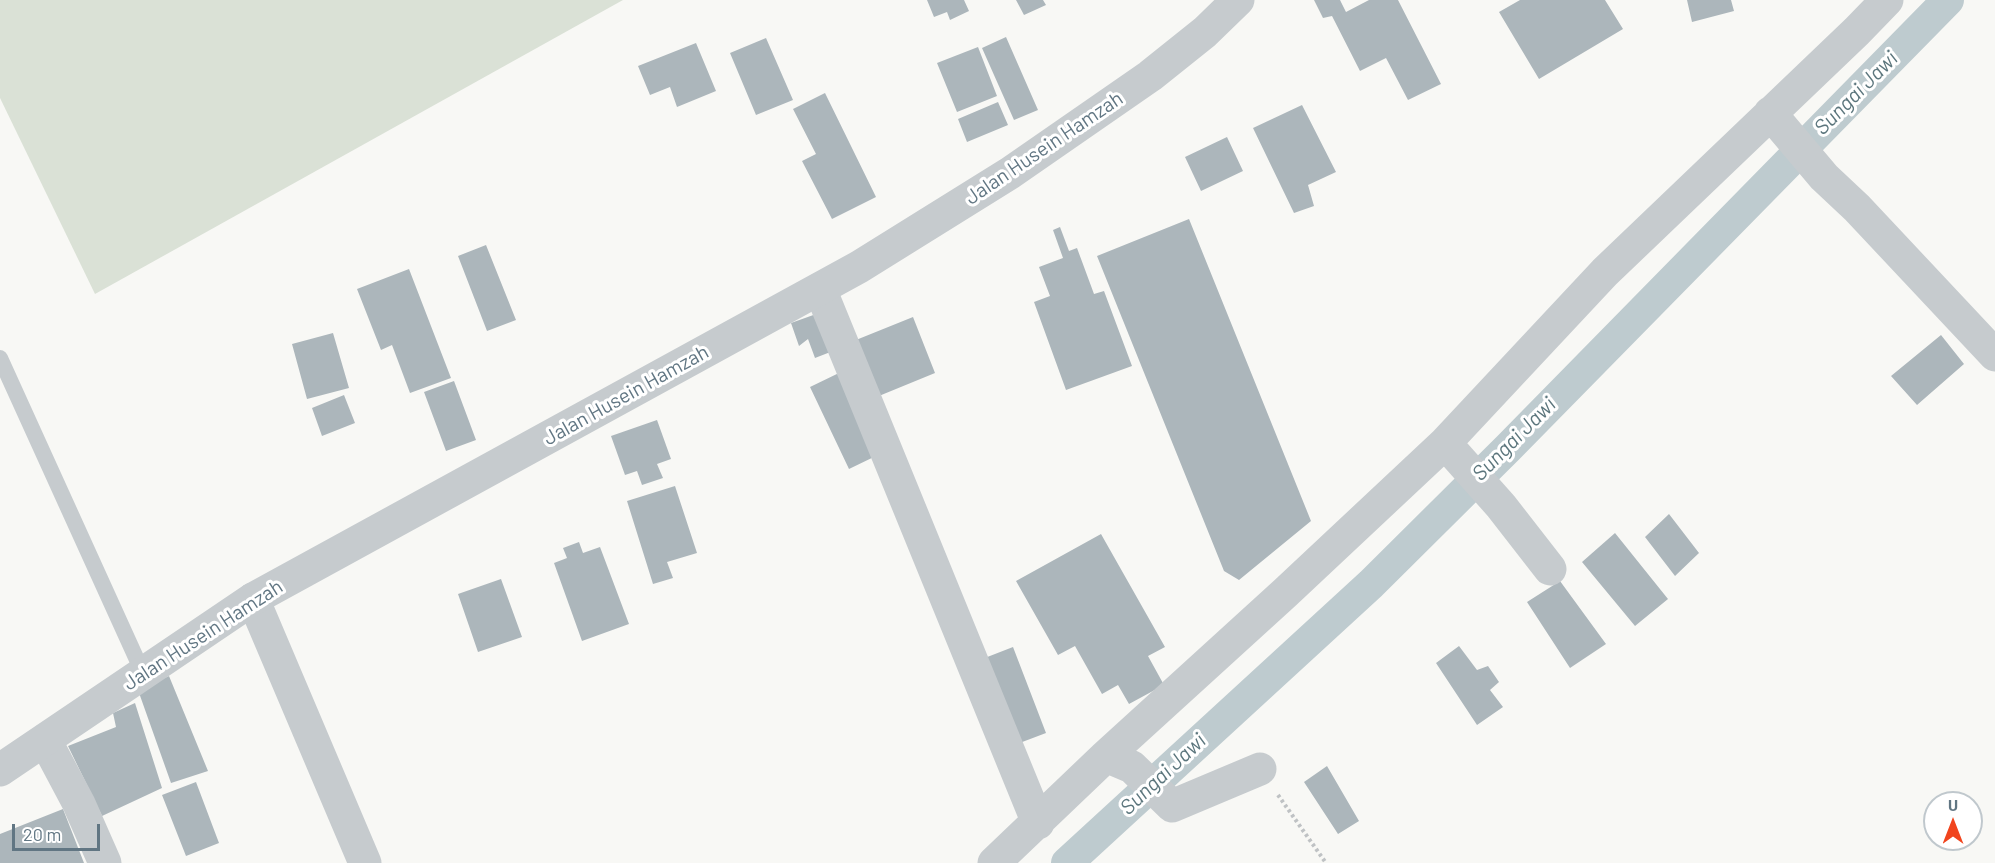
<!DOCTYPE html>
<style>
body{margin:0}
#map{position:relative;width:1995px;height:863px;overflow:hidden;background:#f8f8f5;font-family:Barlow,sans-serif}
canvas{display:block}
.north{position:absolute;left:1923px;top:791px;width:60px;height:60px;box-sizing:border-box;background:#fff;border:2px solid #c0c8cd;border-radius:50%;rotate:0deg;font-size:16px;font-weight:700;line-height:24px;text-align:center;color:#617683}
.north::after{content:'';display:block;margin:auto;width:21px;height:27px;background:#f1441d;clip-path:polygon(50% 0,100% 100%,50% 72%,0 100%)}
.scale{position:absolute;left:12px;top:824px;width:88px;height:27px;box-sizing:border-box;border:3px solid #617683;border-top:0;padding-left:8px;font-size:18px;line-height:21px;white-space:nowrap;color:#617683;-webkit-text-stroke:4px #fff;paint-order:stroke}
</style>
<div id="map">
<canvas width="1995" height="863"></canvas>
<div class="north">U</div>
<div class="scale">20 m</div>
</div>
<script>
const g = document.querySelector('canvas').getContext('2d');
g.lineJoin = 'round';
function fillPath(path, color) { g.fillStyle = color; g.fill(path, 'evenodd'); }
const toPath = rows => new Path2D(rows.map(r => 'M' + r).join(''));
function stroke(path, color, width, dash) { g.strokeStyle = color; g.lineWidth = width; g.lineCap = dash ? 'butt' : 'round'; g.setLineDash(dash || []); g.stroke(path); }
function label(font, color, halo, rows, align = 'center') {
  g.font = font + ' Barlow,sans-serif'; g.lineWidth = 6; g.setLineDash([]); g.textBaseline = 'middle'; g.strokeStyle = halo; g.fillStyle = color; for (const [text, x, y, turn = 0] of rows) {
    g.save(); g.translate(x, y); g.rotate((+turn || 0) * Math.PI / 180); g.textAlign = isNaN(turn) ? turn : align; if (halo) g.strokeText(text, 0, 0); g.fillText(text, 0, 0); g.restore();
  }
}
const green = toPath([
 [0,0,623,0,95,294,0,98]
]);
const canal = toPath([
 [1067,863,1371,584,1508,448,1948,0]
]);
const building = toPath([
 [927,0,964,0,969,11,950,20,947,12,934,17],
 [1016,0,1043,0,1046,5,1024,15],
 [1314,0,1340,0,1346,12,1369,0,1398,0,1441,84,1408,100,1386,58,1360,71,1332,16,1323,18],
 [1520,0,1605,0,1623,29,1539,79,1499,12],
 [1687,0,1731,0,1734,11,1692,22],
 [1006,37,1038,110,1014,120,982,48],
 [766,38,793,100,756,115,730,53],
 [696,43,716,91,677,107,670,87,650,95,638,66],
 [978,47,997,96,957,112,937,63],
 [825,93,876,197,832,219,802,161,816,154,793,109],
 [998,102,1008,125,967,142,958,119],
 [1302,105,1336,172,1308,185,1314,206,1294,213,1253,128],
 [1227,137,1243,171,1201,191,1185,157],
 [1189,219,1311,521,1239,580,1224,571,1097,256],
 [1060,227,1069,251,1077,248,1094,294,1104,291,1132,366,1066,390,1034,302,1050,296,1039,267,1063,258,1053,230],
 [486,245,516,320,487,331,458,256],
 [409,269,451,378,410,393,392,345,381,350,357,289],
 [819,313,833,351,815,358,808,339,799,346,791,323],
 [913,317,935,373,874,398,851,342],
 [333,333,349,388,307,399,292,344],
 [1941,335,1964,364,1917,405,1891,376],
 [841,372,880,454,849,469,810,387],
 [454,381,476,440,446,451,424,392],
 [344,395,355,423,322,436,312,408],
 [657,420,671,459,657,464,663,478,642,485,637,471,625,475,611,436],
 [675,486,697,553,667,562,673,578,653,584,627,501],
 [1669,514,1699,553,1675,576,1645,537],
 [1615,533,1668,599,1635,626,1582,562],
 [1101,534,1165,647,1148,656,1164,685,1129,704,1118,685,1102,694,1075,646,1058,655,1016,581],
 [579,542,583,553,600,547,629,624,582,641,554,563,567,558,563,548],
 [501,579,522,637,478,652,458,594],
 [1560,581,1606,644,1570,668,1527,602],
 [1459,646,1477,670,1488,666,1499,682,1490,690,1503,707,1477,725,1436,663],
 [1013,647,1046,733,1009,747,977,661],
 [169,676,208,771,171,783,138,690],
 [135,703,162,788,102,816,68,746,116,727,113,713],
 [1327,766,1359,821,1338,834,1304,782],
 [196,782,219,843,186,856,162,795],
 [63,809,84,863,0,863,0,834]
]);
const path = toPath([
 [1278,795,1326,863]
]);
const service = toPath([
 [0,358,143,673]
]);
const minor = toPath([
 [1770,113,1824,177,1857,208,1995,355],
 [820,289,1038,823],
 [1445,443,1501,506,1550,569],
 [253,599,365,863],
 [45,740,79,804,105,863],
 [1106,756,1132,767,1172,806,1260,769],
 [994,863,1106,756,1285,593,1445,443,1605,272,1857,31,1887,0]
]);
const tertiary = toPath([
 [0,770,253,599,859,267,1010,173,1150,76,1205,32,1238,0]
]);
const streetNames = [
 ["Jalan Husein Hamzah",1044,148,-34],
 ["Jalan Husein Hamzah",626,395,-29],
 ["Jalan Husein Hamzah",203,635,-33]
];
const waterNames = [
 ["Sungai Jawi",1856,93,-45],
 ["Sungai Jawi",1514,439,-45],
 ["Sungai Jawi",1163,774,-43]
];
fillPath(green, '#dae1d6');
stroke(canal, '#becbcf', 32);
fillPath(building, '#acb6bb');
stroke(path, '#bfc2c4', 4, [3, 3]);
stroke(service, '#c6cbce', 16);
stroke(minor, '#c6cbce', 33);
stroke(tertiary, '#c6cbce', 33);
label('20px', '#617683', '#fff', streetNames);
label('italic 21px', '#5c767d', '#fff', waterNames);
</script>
